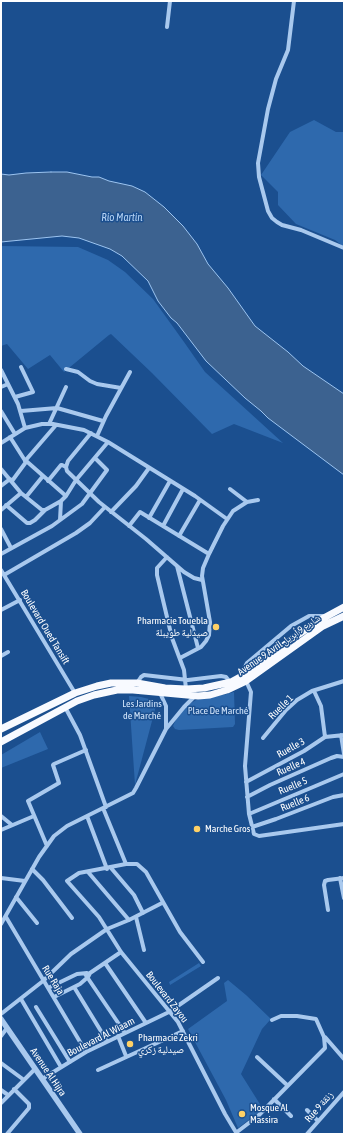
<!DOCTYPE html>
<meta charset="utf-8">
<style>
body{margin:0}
#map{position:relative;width:345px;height:1135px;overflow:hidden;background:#1b4f8f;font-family:"Asap Condensed",sans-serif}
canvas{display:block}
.frame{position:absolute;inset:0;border:2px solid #fff;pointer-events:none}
</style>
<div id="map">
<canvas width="345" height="1135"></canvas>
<div class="frame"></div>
</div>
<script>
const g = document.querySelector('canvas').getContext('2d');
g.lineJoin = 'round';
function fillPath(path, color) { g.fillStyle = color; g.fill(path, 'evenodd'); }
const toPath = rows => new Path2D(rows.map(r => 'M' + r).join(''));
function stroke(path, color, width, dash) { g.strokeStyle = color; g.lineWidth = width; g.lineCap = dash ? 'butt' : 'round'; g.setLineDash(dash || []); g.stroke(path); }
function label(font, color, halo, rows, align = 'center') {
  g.font = font + ' "Asap Condensed","Noto Naskh Arabic",sans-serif'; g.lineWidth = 3; g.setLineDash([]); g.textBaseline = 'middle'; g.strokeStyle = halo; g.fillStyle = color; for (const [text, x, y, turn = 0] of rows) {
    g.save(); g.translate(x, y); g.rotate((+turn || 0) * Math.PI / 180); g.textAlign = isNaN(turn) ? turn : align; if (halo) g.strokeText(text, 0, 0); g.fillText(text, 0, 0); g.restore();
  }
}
const green = toPath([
 [314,120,336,132,344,132,344,247,335,240,296,224,278,205,278,192,261,175,290,132],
 [1,246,78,247,108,260,125,272,153,299,184,342,205,372,283,443,234,424,212,434,152,373,111,334,109,335,64,372,50,355,28,369,7,344,1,346],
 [234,692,235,724,233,727,179,730,175,729,173,726,179,713,183,708,196,700,213,696,223,695],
 [129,696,141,697,153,700,156,706,135,785],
 [40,732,48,749,1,768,1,755],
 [199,963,201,966,170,985,169,982],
 [228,980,246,995,271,1019,262,1029,241,1074,263,1109,238,1128,226,1100,188,1029,227,1001,224,983]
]);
const water = toPath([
 [51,172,67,172,92,177,99,177,109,181,132,186,145,192,164,207,183,226,197,244,208,264,228,288,255,326,288,352,303,366,344,394,344,475,268,418,261,411,245,398,206,361,177,323,171,318,158,301,148,281,122,256,110,249,79,238,62,236,1,242,1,174,9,175,26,173,51,172]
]);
const minor = toPath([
 [294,1,288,50,276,79,268,109,258,163,259,177,268,211,272,218,277,222,282,225,301,230,344,248],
 [167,27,170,1],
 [66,369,78,372,90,381,97,384,121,388],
 [1,370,18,404,25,428,1,443],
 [1,387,8,384],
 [15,397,33,392,21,367],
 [1,411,15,434],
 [21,411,57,408,103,421],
 [49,424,66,387],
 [25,428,42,424,53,424,84,430,108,442,195,496,227,519],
 [91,433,68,461,66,467,67,471,99,502,146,539,184,572,194,578,202,580],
 [97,436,106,416,130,372],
 [10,437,24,459,66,496],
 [25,461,56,425],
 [1,469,21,493,42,510,45,510,61,501],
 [12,481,26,462],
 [48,481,61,465,62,465,66,467],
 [1,486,10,479],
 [230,489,247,502],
 [26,497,43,476],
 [6,505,27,523,30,523,35,520,45,510],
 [1,510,21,493],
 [111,512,136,486,149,468],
 [149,518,170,481],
 [60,520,61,501,66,496,76,480,108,442],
 [129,526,140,512,209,554],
 [163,526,183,489],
 [1,529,11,548],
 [179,536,200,500],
 [1,554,52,526,82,504,107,470,95,458],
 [167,557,157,568,157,575,172,638,184,670,186,689],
 [177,566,198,648],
 [1,570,75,693],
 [4,575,76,533,90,523,105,507],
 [1,610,20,600],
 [1,656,8,652],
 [180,658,201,647,206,641,209,635,210,622,202,576,203,568,209,554,223,526,233,511,247,502,258,500],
 [244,675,244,669,247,663,291,626,309,616,325,616],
 [246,681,251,692,245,766,249,814,254,834,259,836,344,824],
 [137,683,141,677,144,675,188,680,221,676,226,677,230,682],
 [314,691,321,706,325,737],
 [160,693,166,706,166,729],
 [65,707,80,735,106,807],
 [341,735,344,754],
 [263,738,286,710,297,700,312,691,344,681],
 [246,782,304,751,325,737,344,735],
 [247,797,270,785,331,758,337,756,344,757],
 [103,808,126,864],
 [249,814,344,774],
 [1,816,12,825],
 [87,816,107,869],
 [252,827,276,819,333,797,344,795],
 [1,830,34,816],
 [47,846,28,801,59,783,53,765,54,764,86,750],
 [111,868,134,895,143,913],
 [32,869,43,880,72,918],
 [88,872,129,920],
 [1,878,25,881],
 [340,878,344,898],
 [16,897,37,923],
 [328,910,324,885,325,881,328,880,344,878],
 [6,917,86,1052],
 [136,917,144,950],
 [1,924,39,857,54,836,67,826,133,793,136,788,166,729,184,707,195,696],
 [203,962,180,932,146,872,137,864,126,864,79,873,67,881,99,917,121,952,178,1022,225,1114,237,1134],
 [105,963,146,1023],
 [85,974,125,1033],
 [74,987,107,1041],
 [48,988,77,974,87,973],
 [54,997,80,984,88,977,90,973,121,952],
 [21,999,61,1067],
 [36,1007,70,1062],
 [1,1014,43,981,71,954,107,929,129,920,162,903],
 [1,1036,7,1028],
 [118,1036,126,1056],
 [325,1037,344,1059],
 [257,1057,287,1085],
 [1,1063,24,1080],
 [98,1070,183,1031],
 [42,1079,86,1052,169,1012,218,978],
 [1,1090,8,1095],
 [274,1099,291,1116],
 [1,1103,35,1069],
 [307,1110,318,1121],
 [237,1132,258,1116,325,1048,324,1037,316,1019,297,1016,281,1016,272,1020],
 [7,1134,29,1108,29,1104,14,1089],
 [307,1134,344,1092]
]);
const tertiary = toPath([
 [1,1019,80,1134]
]);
const trunk = toPath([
 [1,729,75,693,97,686,111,683,137,683,165,688,186,689,204,688,231,682,251,671,296,636,320,620,344,607],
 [1,742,77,701,94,695,117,690,133,690,198,696,210,695,227,690,246,681,323,626,344,616]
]);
const markers = [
 [216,627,4,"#ffd166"],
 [197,829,4,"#ffd166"],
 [130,1044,4,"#ffd166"],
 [242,1114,4,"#ffd166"]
];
const poiNames = [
 ["Pharmacie Touebla",208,621,"right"],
 ["صيدلية طويبلة",208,633,"right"],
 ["Marche Gros",205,829],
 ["Pharmacie Zekri",138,1038],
 ["صيدلية زكري",138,1050],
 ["Mosque Al",250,1108],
 ["Massira",250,1120]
];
const streetNames = [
 ["Boulevard Oued Tansift",45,627,59],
 ["Avenue 9 Avril شارع 9 أبريل",279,645,-35],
 ["Ruelle 1",281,707,-45],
 ["Ruelle 3",291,748,-29],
 ["Ruelle 4",291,767,-24],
 ["Ruelle 5",293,786,-23],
 ["Ruelle 6",295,803,-22],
 ["Rue Raja",53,980,58],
 ["Boulevard Zayou",167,997,52],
 ["Boulevard Al Wiaam",101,1037,-27],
 ["Avenue Al Hijra",48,1072,56],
 ["Rue 9 زنقة",319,1107,-49]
];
const parkNames = [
 ["Les Jardins",142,704],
 ["de Marché",142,716],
 ["Place De Marché",218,711]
];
const waterNames = [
 ["Río Martín",122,218]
];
fillPath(green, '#2e69ad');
fillPath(water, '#3c6290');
stroke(water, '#9cc4f0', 1);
stroke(minor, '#a9c9ee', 4);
stroke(tertiary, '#a9c9ee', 5.5);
stroke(trunk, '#f8faff', 7);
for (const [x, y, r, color] of markers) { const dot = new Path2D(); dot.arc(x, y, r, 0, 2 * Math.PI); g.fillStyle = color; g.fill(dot); stroke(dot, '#1b4f8f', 1.5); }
label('10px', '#fff', '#1b4f8f', poiNames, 'left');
label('10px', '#fff', '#1b4f8f', streetNames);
label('10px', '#cfe3fa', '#1b4f8f', parkNames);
label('italic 11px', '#b5d3f5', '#1b4f8f', waterNames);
</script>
